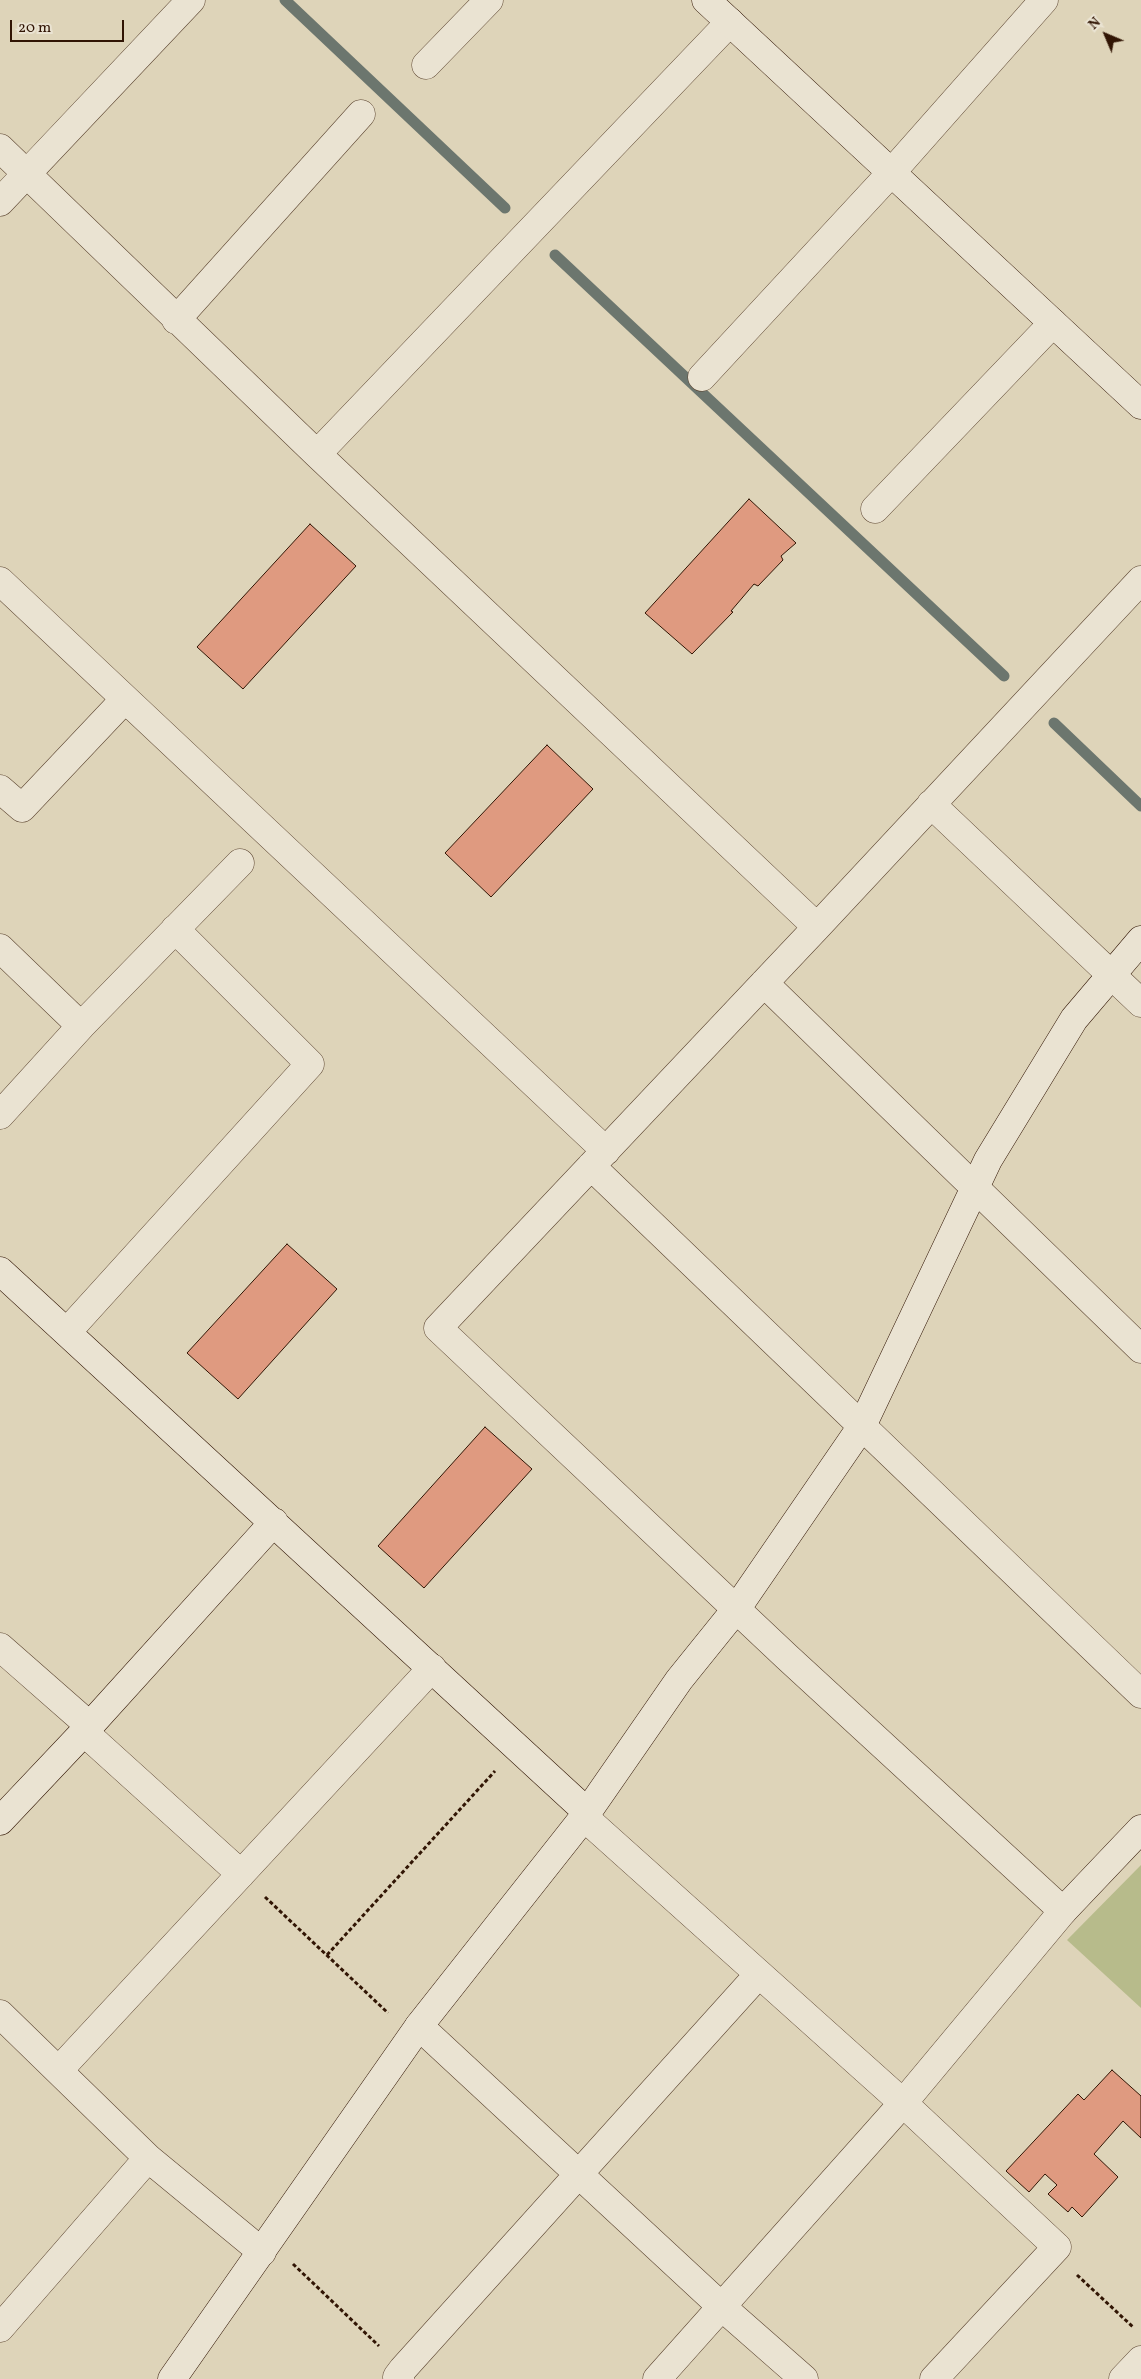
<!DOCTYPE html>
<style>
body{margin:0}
#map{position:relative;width:1141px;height:2379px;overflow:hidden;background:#ded4b9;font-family:Vollkorn,serif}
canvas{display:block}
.north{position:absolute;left:1081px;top:10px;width:50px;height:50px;-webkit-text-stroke:4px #eae3d2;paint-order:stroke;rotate:315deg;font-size:14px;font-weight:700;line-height:20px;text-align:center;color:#311504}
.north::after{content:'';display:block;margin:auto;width:18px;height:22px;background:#311504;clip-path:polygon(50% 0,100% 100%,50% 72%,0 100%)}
.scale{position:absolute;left:10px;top:20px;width:114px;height:22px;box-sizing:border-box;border:2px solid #311504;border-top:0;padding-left:6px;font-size:15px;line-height:18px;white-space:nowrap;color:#311504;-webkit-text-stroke:4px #eae3d2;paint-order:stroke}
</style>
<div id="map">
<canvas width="1141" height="2379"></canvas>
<div class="north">N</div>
<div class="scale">20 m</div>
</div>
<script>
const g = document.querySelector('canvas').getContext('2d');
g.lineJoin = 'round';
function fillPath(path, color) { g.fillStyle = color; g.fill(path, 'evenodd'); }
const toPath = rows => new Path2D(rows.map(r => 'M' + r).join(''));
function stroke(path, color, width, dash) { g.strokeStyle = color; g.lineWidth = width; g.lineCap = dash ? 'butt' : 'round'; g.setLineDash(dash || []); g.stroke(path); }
const green = toPath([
 [1141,1865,1141,2008,1067,1940]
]);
const stream = toPath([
 [285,0,505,208],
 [555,255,1004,676],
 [1054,723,1141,806]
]);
const building = toPath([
 [749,499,796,543,781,556,783,560,758,586,754,584,731,611,733,612,692,654,645,613,749,499],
 [310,524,356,566,243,689,197,647,310,524],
 [547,745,593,789,491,897,445,853,547,745],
 [287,1244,337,1289,238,1399,187,1353,287,1244],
 [485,1427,532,1469,424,1588,378,1546,485,1427],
 [1112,2070,1141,2096,1141,2138,1123,2121,1094,2154,1118,2177,1082,2217,1072,2207,1068,2212,1048,2194,1057,2185,1045,2174,1029,2192,1006,2171,1078,2094,1084,2100,1112,2070]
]);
const path = toPath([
 [265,1897,388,2013],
 [327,1955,495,1771],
 [293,2264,379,2346],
 [1077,2275,1133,2327]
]);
const street = toPath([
 [426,65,489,0],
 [0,148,317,454,817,927],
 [0,202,191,0],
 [176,320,361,114],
 [702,377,891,173,1044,0],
 [317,454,730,22],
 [875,509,1053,323],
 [0,581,606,1151],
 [0,789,22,808,125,699],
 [931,804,1141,1003],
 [0,948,81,1026],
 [764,983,1141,1349],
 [0,1115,81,1026,240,863],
 [591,1166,1141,1694],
 [67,1332,310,1064,175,929],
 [0,1647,90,1726],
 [84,1732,241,1874],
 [584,1817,903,2103,1057,2247,934,2379],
 [0,2014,148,2158,0,2328],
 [419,2026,722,2307,804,2379],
 [59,2070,432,1668],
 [148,2158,262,2252],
 [400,2379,397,2377,403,2369,759,1974],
 [657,2379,903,2103,1063,1911,787,1657,438,1328,817,927,1141,580],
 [1123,2379,1141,2360]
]);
const secondary = toPath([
 [706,0,1141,405],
 [0,1271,586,1811],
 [0,1821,84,1732,274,1522],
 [1063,1911,1141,1829],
 [172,2379,419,2026,584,1817,679,1680,737,1608,862,1426,988,1160,1074,1019,1141,940]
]);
fillPath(green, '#b7bb8b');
stroke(stream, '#6c766e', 11);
fillPath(building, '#df9a80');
stroke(building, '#311504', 1);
stroke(street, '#5c4531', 29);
stroke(secondary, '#311504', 29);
stroke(path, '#311504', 3, [4, 2.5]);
stroke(street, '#eae3d2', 28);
stroke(secondary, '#eae3d2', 28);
</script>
